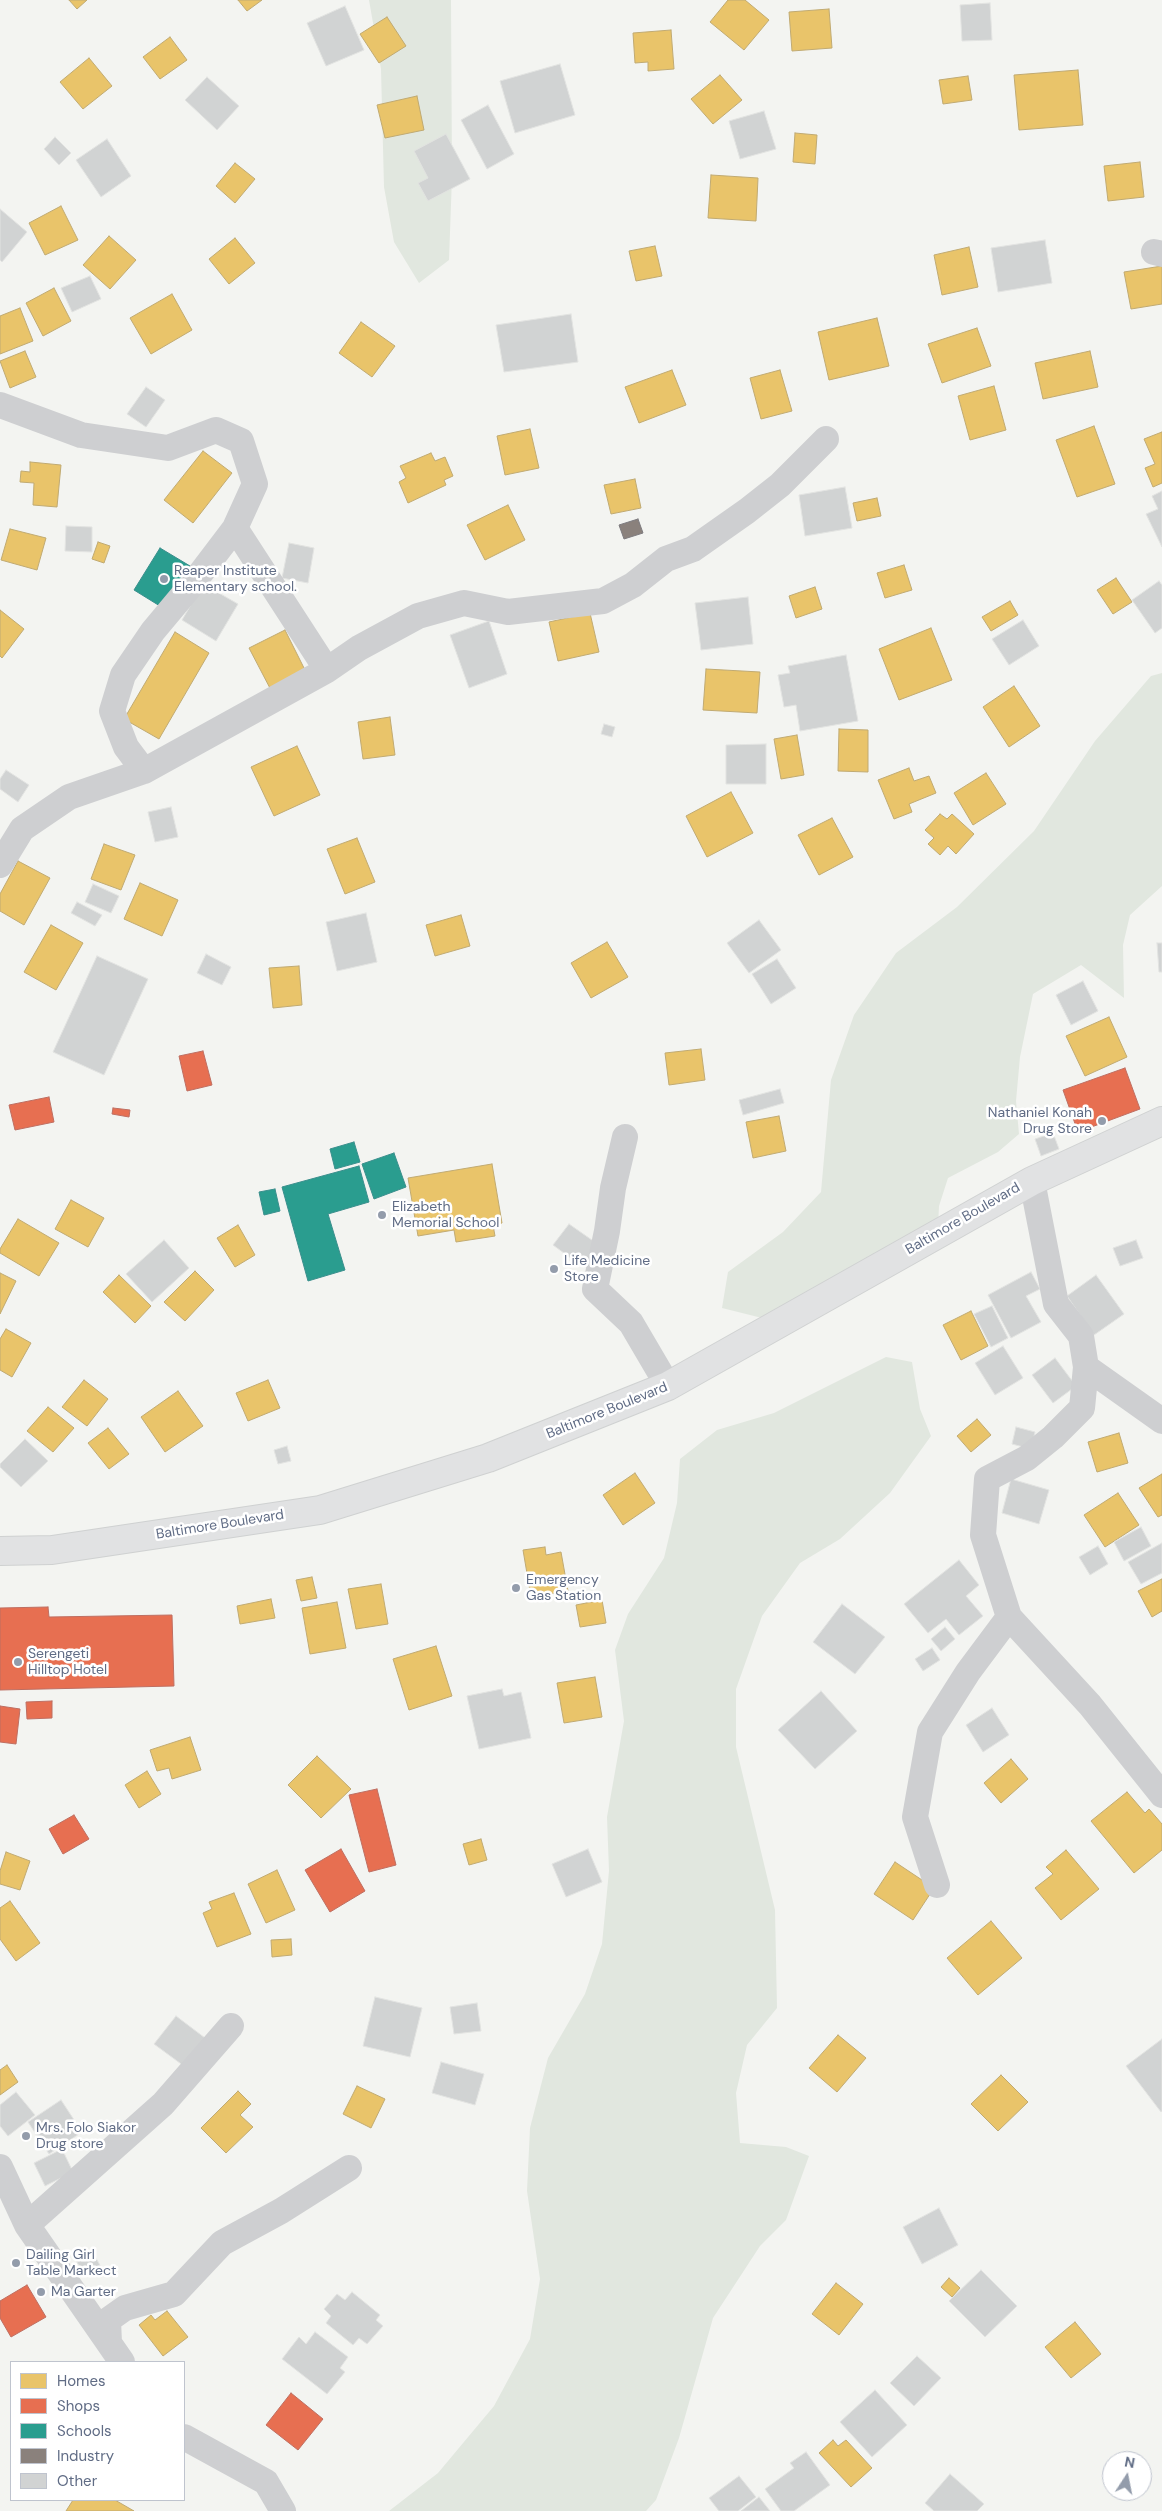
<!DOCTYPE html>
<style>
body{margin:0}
#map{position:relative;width:1162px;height:2511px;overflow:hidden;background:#f3f4f1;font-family:"DM Sans",sans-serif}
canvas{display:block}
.legend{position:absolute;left:10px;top:2361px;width:175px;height:140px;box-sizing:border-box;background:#fff;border:1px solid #bfc4ce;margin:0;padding:6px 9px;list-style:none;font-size:15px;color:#606c85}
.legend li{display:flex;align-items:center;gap:10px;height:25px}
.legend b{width:25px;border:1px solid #bfc4ce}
.north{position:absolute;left:1102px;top:2451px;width:50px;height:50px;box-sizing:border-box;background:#fff;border:1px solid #bfc4ce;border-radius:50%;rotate:11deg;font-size:14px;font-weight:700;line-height:20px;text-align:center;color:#606c85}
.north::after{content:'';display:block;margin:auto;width:18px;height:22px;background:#939cab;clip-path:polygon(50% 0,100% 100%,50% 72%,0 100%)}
</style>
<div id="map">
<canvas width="1162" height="2511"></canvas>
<ul class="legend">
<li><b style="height:14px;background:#e9c46a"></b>Homes</li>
<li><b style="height:14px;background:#e76f51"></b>Shops</li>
<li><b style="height:14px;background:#2a9d8f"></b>Schools</li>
<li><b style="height:14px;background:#8a817c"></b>Industry</li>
<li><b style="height:14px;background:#d1d3d3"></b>Other</li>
</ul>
<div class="north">N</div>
</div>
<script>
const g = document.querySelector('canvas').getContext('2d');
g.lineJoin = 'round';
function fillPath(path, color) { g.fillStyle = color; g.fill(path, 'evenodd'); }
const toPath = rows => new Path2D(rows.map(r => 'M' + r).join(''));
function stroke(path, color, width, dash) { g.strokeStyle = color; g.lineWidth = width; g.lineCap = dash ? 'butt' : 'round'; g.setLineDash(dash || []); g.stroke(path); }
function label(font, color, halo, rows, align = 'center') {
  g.font = font + ' "DM Sans",sans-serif'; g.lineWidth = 5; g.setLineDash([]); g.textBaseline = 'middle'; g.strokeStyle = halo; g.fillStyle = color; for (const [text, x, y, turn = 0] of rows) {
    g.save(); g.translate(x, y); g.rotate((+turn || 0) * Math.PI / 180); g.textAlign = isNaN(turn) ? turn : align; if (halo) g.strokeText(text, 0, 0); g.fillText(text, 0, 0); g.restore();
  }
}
const green = toPath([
 [369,0,451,0,452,177,449,260,419,283,394,242,384,187,381,69],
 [1162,673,1162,886,1130,915,1123,945,1124,998,1081,965,1033,994,1020,1057,1016,1101,1019,1134,998,1152,948,1178,939,1206,937,1248,790,1325,722,1308,728,1272,783,1232,821,1192,831,1080,854,1015,896,953,957,907,1034,831,1095,741,1151,676],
 [886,1357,912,1362,920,1409,931,1436,890,1493,840,1539,800,1563,762,1616,736,1689,736,1747,775,1910,777,2008,747,2045,736,2093,740,2143,786,2147,809,2156,786,2220,760,2246,713,2318,679,2438,656,2500,646,2511,389,2511,438,2473,494,2406,530,2339,540,2279,527,2191,530,2128,548,2058,585,1994,602,1944,609,1871,607,1817,624,1721,615,1650,628,1614,664,1558,677,1503,680,1459,717,1430,774,1413]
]);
const homes = toPath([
 [69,0,87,0,77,9,69,0],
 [238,0,262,0,247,11,238,0],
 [728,0,745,0,769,20,744,50,710,22,728,0],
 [829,9,832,48,792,51,789,12,829,9],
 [387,17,406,46,379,63,360,34,387,17],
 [671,30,674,69,648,71,648,62,635,63,633,33,671,30],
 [170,37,187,60,160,79,143,57,170,37],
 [89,58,112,86,83,109,60,82,89,58],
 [1078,70,1083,125,1019,130,1014,75,1078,70],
 [720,75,742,100,713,124,691,99,720,75],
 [968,76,972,100,943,104,939,80,968,76],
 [417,96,424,130,385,138,377,105,417,96],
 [795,133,817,135,815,164,793,162,795,133],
 [1140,162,1144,197,1108,201,1104,166,1140,162],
 [235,163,255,179,235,203,216,186,235,163],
 [711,175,758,178,756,221,708,218,711,175],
 [61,206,78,240,45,255,29,223,61,206],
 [109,236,136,260,110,289,83,265,109,236],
 [235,238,255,263,229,284,209,259,235,238],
 [655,246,662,276,636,281,629,251,655,246],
 [969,247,978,287,942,295,934,255,969,247],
 [1162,266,1162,304,1131,309,1124,272,1162,266],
 [54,288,71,321,43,336,26,303,54,288],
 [172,294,192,330,151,354,130,318,172,294],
 [20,308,33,341,0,354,0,316,20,308],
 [877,318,889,366,829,380,818,332,877,318],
 [361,322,395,346,372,377,339,353,361,322],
 [977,328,991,366,942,383,928,344,977,328],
 [25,351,36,377,10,388,0,361,25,351],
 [1090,351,1098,387,1043,399,1035,363,1090,351],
 [672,370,686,405,639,423,625,387,672,370],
 [780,370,792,411,761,419,750,378,780,370],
 [994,386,1006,430,970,440,958,396,994,386],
 [1094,426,1115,484,1077,497,1056,440,1094,426],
 [530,429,539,468,505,475,497,436,530,429],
 [1162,432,1162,483,1153,487,1145,468,1155,464,1144,439,1162,432],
 [203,451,232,473,193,523,164,500,203,451],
 [431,453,435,461,445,457,453,476,444,480,446,485,408,503,399,482,406,478,400,466,431,453],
 [30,462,61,465,57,507,33,505,34,483,20,482,21,471,30,472,30,462],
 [635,479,641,508,611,514,604,485,635,479],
 [877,498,881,516,857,521,853,503,877,498],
 [508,505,525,540,485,560,467,525,508,505],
 [10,529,46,538,37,570,1,560,10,529],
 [98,542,110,546,104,563,92,559,98,542],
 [904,565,912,590,885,598,877,573,904,565],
 [1116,578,1132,602,1113,614,1097,590,1116,578],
 [815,587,822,609,796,618,789,596,815,587],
 [1010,601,1018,615,991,631,982,617,1010,601],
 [0,610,24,629,2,658,0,656,0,610],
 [590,613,599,652,558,661,549,622,590,613],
 [931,628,952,680,899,700,879,649,931,628],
 [285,630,307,674,272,692,249,648,285,630],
 [175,632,209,653,159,739,124,719,175,632],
 [706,669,760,672,757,713,703,710,706,669],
 [1014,686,1040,726,1009,747,983,707,1014,686],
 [390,717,395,755,363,759,358,722,390,717],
 [839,729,868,730,868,772,838,771,839,729],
 [797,735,804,775,781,779,774,739,797,735],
 [297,746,320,795,274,816,251,767,297,746],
 [909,768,914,781,929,776,936,793,909,804,912,812,894,819,878,780,909,768],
 [986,773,1006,804,973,825,954,793,986,773],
 [731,792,753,833,707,857,686,816,731,792],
 [940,814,947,819,952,814,974,834,956,854,948,846,940,855,928,844,934,838,925,830,940,814],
 [832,818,853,857,819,875,798,835,832,818],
 [357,838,375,882,345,894,327,849,357,838],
 [104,844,135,855,121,890,91,879,104,844],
 [18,861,50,878,24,925,0,911,0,894,18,861],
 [140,883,178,900,162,936,124,919,140,883],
 [461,915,470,946,435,956,426,925,461,915],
 [51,925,83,943,56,990,24,972,51,925],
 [607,942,628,977,591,998,571,963,607,942],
 [299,966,302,1005,273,1008,269,968,299,966],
 [1109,1017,1127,1057,1085,1076,1066,1036,1109,1017],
 [701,1049,705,1080,669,1085,665,1053,701,1049],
 [779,1116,786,1151,753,1158,746,1122,779,1116],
 [492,1164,502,1223,493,1225,495,1236,456,1242,454,1230,418,1236,408,1178,492,1164],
 [71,1200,104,1218,88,1247,55,1229,71,1200],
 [18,1219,59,1243,39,1276,0,1253,0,1249,18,1219],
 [238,1225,255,1255,235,1267,217,1238,238,1225],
 [195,1271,214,1290,185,1321,164,1302,195,1271],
 [0,1273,16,1281,0,1314,0,1273],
 [119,1275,151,1306,135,1323,103,1292,119,1275],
 [971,1311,988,1346,961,1360,943,1325,971,1311],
 [6,1329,31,1343,12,1377,0,1370,0,1339,6,1329],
 [84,1380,108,1399,87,1426,62,1407,84,1380],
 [268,1380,280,1408,248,1421,236,1393,268,1380],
 [178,1391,203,1426,165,1452,141,1417,178,1391],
 [48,1407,74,1428,53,1452,27,1431,48,1407],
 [977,1419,991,1435,971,1452,957,1436,977,1419],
 [108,1428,129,1454,109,1469,88,1443,108,1428],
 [1119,1433,1128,1463,1097,1472,1088,1442,1119,1433],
 [635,1473,655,1503,623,1525,603,1495,635,1473],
 [1162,1474,1162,1515,1158,1517,1139,1488,1162,1474],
 [1118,1493,1139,1525,1105,1547,1084,1515,1118,1493],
 [545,1547,546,1555,561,1552,568,1591,531,1597,523,1550,545,1547],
 [312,1577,317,1598,301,1601,296,1580,312,1577],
 [1162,1579,1162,1611,1152,1617,1138,1591,1162,1579],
 [381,1584,388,1624,356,1629,348,1589,381,1584],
 [271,1599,275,1618,240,1624,237,1606,271,1599],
 [602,1600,606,1623,580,1627,576,1605,602,1600],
 [337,1602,346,1648,310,1654,302,1608,337,1602],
 [436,1646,452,1696,409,1710,393,1659,436,1646],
 [595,1677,602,1717,564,1723,557,1683,595,1677],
 [190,1737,201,1770,172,1779,169,1768,157,1771,150,1750,190,1737],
 [317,1756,351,1789,321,1818,288,1785,317,1756],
 [1011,1759,1028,1779,1001,1803,984,1783,1011,1759],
 [147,1771,161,1794,139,1808,125,1785,147,1771],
 [1127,1792,1145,1813,1149,1809,1162,1824,1162,1850,1134,1873,1091,1821,1127,1792],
 [481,1839,487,1860,469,1865,463,1844,481,1839],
 [1066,1850,1099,1889,1061,1920,1035,1888,1053,1874,1046,1867,1066,1850],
 [6,1852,30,1861,20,1890,0,1884,0,1871,6,1852],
 [895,1862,934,1888,913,1920,874,1894,895,1862],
 [277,1870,295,1910,266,1923,248,1884,277,1870],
 [234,1893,251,1934,217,1947,203,1913,212,1909,209,1902,234,1893],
 [10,1901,40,1943,16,1961,0,1939,0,1908,10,1901],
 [991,1921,1022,1958,978,1995,947,1958,991,1921],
 [291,1939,292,1955,272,1957,271,1940,291,1939],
 [838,2035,866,2058,837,2092,809,2068,838,2035],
 [7,2065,18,2082,0,2095,0,2070,7,2065],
 [1001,2075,1028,2102,998,2131,971,2104,1001,2075],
 [357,2086,385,2099,371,2128,343,2114,357,2086],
 [238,2091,251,2104,240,2115,253,2127,226,2153,201,2128,238,2091],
 [949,2278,960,2288,952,2297,941,2287,949,2278],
 [836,2283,863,2304,839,2335,812,2314,836,2283],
 [167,2311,188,2337,163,2356,139,2325,151,2315,155,2320,167,2311],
 [1075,2322,1101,2354,1071,2378,1045,2347,1075,2322],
 [833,2440,838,2446,846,2440,872,2468,851,2487,819,2453,833,2440],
 [73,2500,115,2500,134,2511,66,2511,73,2500]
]);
const shops = toPath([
 [203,1051,212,1085,187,1091,179,1056,203,1051],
 [1125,1068,1140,1109,1078,1132,1063,1090,1125,1068],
 [49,1097,54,1122,15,1130,9,1105,49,1097],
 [113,1108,130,1110,129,1117,112,1114,113,1108],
 [48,1607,49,1617,172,1615,174,1686,0,1690,0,1608,48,1607],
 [52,1701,52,1718,27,1719,26,1702,52,1701],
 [0,1706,20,1709,16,1744,0,1742,0,1706],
 [377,1789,396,1865,369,1872,349,1795,377,1789],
 [74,1815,89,1839,63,1854,49,1829,74,1815],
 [341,1849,365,1891,330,1912,305,1870,341,1849],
 [27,2285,46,2317,11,2337,0,2318,0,2301,27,2285],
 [291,2393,323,2419,298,2450,266,2425,291,2393]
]);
const schools = toPath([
 [160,548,195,569,168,611,134,590,160,548],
 [354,1142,360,1162,335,1169,330,1149,354,1142],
 [394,1153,406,1187,374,1199,362,1164,394,1153],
 [359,1166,369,1202,328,1214,345,1270,308,1281,282,1187,359,1166],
 [275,1189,280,1211,264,1215,259,1192,275,1189]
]);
const industry = toPath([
 [638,519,643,533,624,539,619,525,638,519]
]);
const building = toPath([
 [990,3,992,40,962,41,960,5,990,3],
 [345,6,364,50,326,66,307,23,345,6],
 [560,64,575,115,515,133,500,81,560,64],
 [207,77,239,106,217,130,185,100,207,77],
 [488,105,514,154,487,169,461,120,488,105],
 [764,111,776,149,740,159,729,121,764,111],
 [446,134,470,179,428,201,418,183,428,178,414,151,446,134],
 [55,137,71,153,59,165,44,149,55,137],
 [107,139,131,176,101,197,76,160,107,139],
 [0,209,27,232,2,262,0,260,0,209],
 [1045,240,1052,283,998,292,991,248,1045,240],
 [90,276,101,299,72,312,61,288,90,276],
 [571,314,578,362,504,372,496,325,571,314],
 [146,387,165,400,146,427,127,414,146,387],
 [845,487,852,528,805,536,799,495,845,487],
 [1162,491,1162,547,1146,514,1158,509,1152,496,1162,491],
 [66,526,92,527,92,552,65,551,66,526],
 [289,543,314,548,308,583,282,578,289,543],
 [1159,581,1162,585,1162,628,1155,633,1132,600,1159,581],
 [203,584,238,604,216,641,182,620,203,584],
 [748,597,753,644,701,650,695,603,748,597],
 [1023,620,1039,646,1009,665,992,639,1023,620],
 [489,621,507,674,469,688,450,635,489,621],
 [846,655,858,721,800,731,796,705,784,707,778,675,790,673,788,666,846,655],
 [604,724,615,727,612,737,601,734,604,724],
 [766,744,766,784,726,784,726,745,766,744],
 [6,770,29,785,18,802,0,789,0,779,6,770],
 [171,807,178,837,155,842,148,812,171,807],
 [93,884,119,896,111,913,85,902,93,884],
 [77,902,102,915,95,926,71,913,77,902],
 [366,913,377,962,337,971,326,922,366,913],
 [759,920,781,950,749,973,727,943,759,920],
 [1157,943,1162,943,1162,972,1159,972,1157,943],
 [206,954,231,967,222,985,197,973,206,954],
 [97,956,148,979,104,1075,53,1052,97,956],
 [777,959,796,988,771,1004,752,974,777,959],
 [1083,981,1098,1011,1071,1025,1056,995,1083,981],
 [780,1089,784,1103,743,1115,739,1100,780,1089],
 [1053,1133,1059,1149,1041,1156,1035,1139,1053,1133],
 [569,1224,599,1245,583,1267,553,1245,569,1224],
 [164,1240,189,1268,152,1302,126,1274,164,1240],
 [1136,1240,1143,1258,1120,1266,1113,1248,1136,1240],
 [1031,1272,1040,1289,1026,1296,1041,1322,1011,1338,988,1295,1031,1272],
 [1096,1275,1124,1314,1094,1335,1067,1296,1096,1275],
 [992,1306,1008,1338,991,1347,974,1314,992,1306],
 [1003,1346,1023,1378,995,1395,975,1363,1003,1346],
 [1055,1358,1076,1386,1053,1403,1032,1375,1055,1358],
 [1016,1427,1035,1432,1031,1449,1012,1444,1016,1427],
 [25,1439,48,1461,21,1487,0,1467,0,1464,25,1439],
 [287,1446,291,1461,278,1464,274,1450,287,1446],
 [1011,1479,1049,1490,1039,1524,1002,1513,1011,1479],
 [1141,1527,1151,1546,1124,1561,1114,1542,1141,1527],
 [1162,1543,1162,1573,1141,1584,1128,1562,1162,1543],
 [1098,1546,1108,1564,1090,1575,1079,1557,1098,1546],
 [959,1560,979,1585,966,1596,983,1616,959,1635,946,1619,928,1633,904,1604,959,1560],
 [842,1604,885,1637,855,1674,813,1642,842,1604],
 [945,1627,955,1639,941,1651,931,1639,945,1627],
 [932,1648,940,1660,923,1671,915,1659,932,1648],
 [502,1689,504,1696,521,1692,531,1738,479,1749,467,1696,502,1689],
 [821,1691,857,1731,815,1769,778,1730,821,1691],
 [992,1708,1009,1735,983,1752,966,1725,992,1708],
 [588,1849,602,1882,566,1897,552,1864,588,1849],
 [375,1997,422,2008,410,2057,363,2046,375,1997],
 [477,2003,481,2031,454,2034,450,2007,477,2003],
 [176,2016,209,2041,188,2069,154,2044,176,2016],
 [1162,2039,1162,2111,1161,2112,1126,2066,1162,2039],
 [441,2062,484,2074,475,2105,432,2093,441,2062],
 [16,2092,35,2115,8,2136,0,2126,0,2105,16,2092],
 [61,2100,82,2132,49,2154,28,2122,61,2100],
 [62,2149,73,2172,45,2186,34,2163,62,2149],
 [939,2208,958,2245,922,2264,903,2227,939,2208],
 [92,2251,101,2267,84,2276,76,2260,92,2251],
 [981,2270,1017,2306,985,2337,949,2301,981,2270],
 [352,2292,380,2315,376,2320,383,2326,367,2344,359,2338,353,2345,326,2323,331,2316,324,2309,337,2294,345,2300,352,2292],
 [315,2332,348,2357,340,2368,345,2372,327,2394,282,2359,299,2337,306,2344,315,2332],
 [917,2356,941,2378,914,2406,890,2383,917,2356],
 [875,2390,907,2425,872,2457,840,2422,875,2390],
 [806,2452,830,2485,794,2511,781,2511,765,2489,794,2468,790,2463,806,2452],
 [950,2474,984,2504,977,2511,934,2511,925,2503,950,2474],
 [739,2476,756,2497,738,2511,719,2511,709,2498,739,2476],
 [759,2497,770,2511,741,2511,759,2497]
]);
const minor = toPath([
 [1154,252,1162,254],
 [0,405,81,435,168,448,216,430,241,441,255,484,235,528,194,582,153,631,123,675,112,711,126,747,144,771],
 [235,528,327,670],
 [0,865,22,829,69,797,144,771,327,670,359,648,418,616,464,603,508,612,603,601,633,585,666,559,693,549,747,511,780,485,826,439],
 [625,1137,613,1188,607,1231,595,1289,631,1323,668,1386],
 [1032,1181,1056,1304,1081,1336,1086,1367,1082,1408,1053,1437,1027,1458,987,1479,983,1535,1009,1617,1090,1705,1162,1795],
 [1086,1367,1162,1421],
 [937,1885,915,1817,930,1732,968,1672,1009,1617],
 [0,2167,27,2225,122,2362],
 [27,2225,163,2104,231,2026],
 [109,2343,108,2320,125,2308,174,2294,222,2243,281,2211,349,2168],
 [184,2437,266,2482,283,2511]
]);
const highway = toPath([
 [0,1551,52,1550,320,1510,488,1458,668,1386,1032,1181,1162,1121]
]);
const markers = [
 [164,579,5,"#939cab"],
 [1102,1121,5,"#939cab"],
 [382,1215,5,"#939cab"],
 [554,1269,5,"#939cab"],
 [516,1588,5,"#939cab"],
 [18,1662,5,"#939cab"],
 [26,2136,5,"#939cab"],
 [16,2263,5,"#939cab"],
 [41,2292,5,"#939cab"]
];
const poiNames = [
 ["Reaper Institute",174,571],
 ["Elementary school.",174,587],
 ["Nathaniel Konah",1092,1113,"right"],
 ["Drug Store",1092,1129,"right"],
 ["Elizabeth",392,1207],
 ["Memorial School",392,1223],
 ["Life Medicine",564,1261],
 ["Store",564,1277],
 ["Emergency",526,1580],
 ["Gas Station",526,1596],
 ["Serengeti",28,1654],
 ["Hilltop Hotel",28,1670],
 ["Mrs. Folo Siakor",36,2128],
 ["Drug store",36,2144],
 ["Dailing Girl",26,2255],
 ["Table Markect",26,2271],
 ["Ma Garter",51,2292]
];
const streetNames = [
 ["Baltimore Boulevard",963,1219,-30],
 ["Baltimore Boulevard",607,1411,-22],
 ["Baltimore Boulevard",220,1525,-9]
];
fillPath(green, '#e1e7df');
fillPath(homes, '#e9c46a');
stroke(homes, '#c0aa72', 1);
fillPath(shops, '#e76f51');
stroke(shops, '#be6e61', 1);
fillPath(schools, '#2a9d8f');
stroke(schools, '#3a8e8c', 1);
fillPath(industry, '#8a817c');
stroke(industry, '#7d7b7f', 1);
fillPath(building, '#d1d3d3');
stroke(building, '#e2e3e1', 1);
stroke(highway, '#cfd1d1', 30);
stroke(minor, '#cecfd1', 26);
stroke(highway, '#e1e2e3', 28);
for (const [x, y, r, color] of markers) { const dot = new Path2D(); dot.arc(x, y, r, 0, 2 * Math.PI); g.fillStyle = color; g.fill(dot); stroke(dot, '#fff', 2); }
label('14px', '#606c85', '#fff', poiNames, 'left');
label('14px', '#606c85', '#fff', streetNames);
</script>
